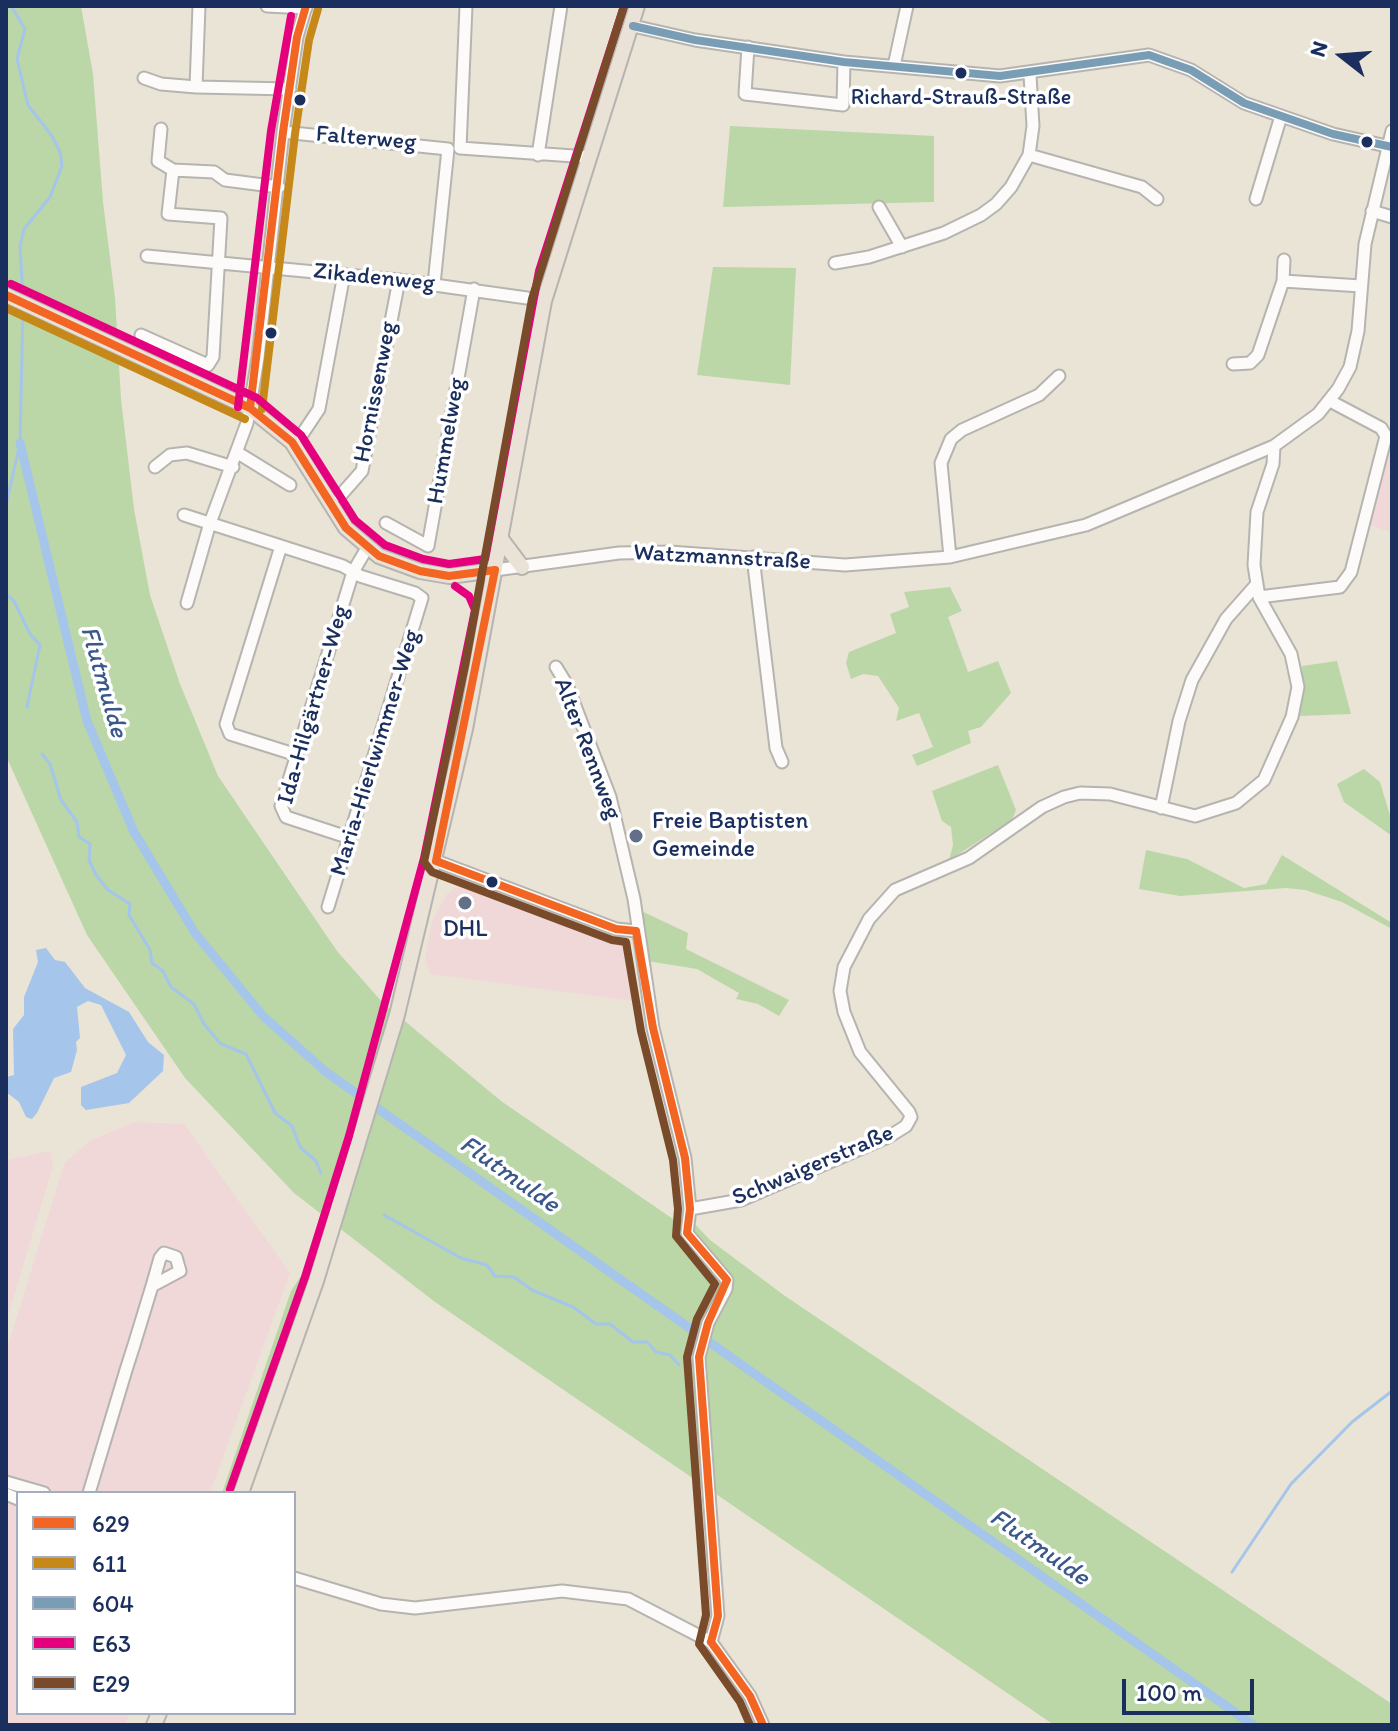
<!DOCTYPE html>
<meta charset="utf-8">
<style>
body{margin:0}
#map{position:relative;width:1398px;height:1731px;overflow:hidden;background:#eae4d6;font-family:Itim,sans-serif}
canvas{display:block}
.frame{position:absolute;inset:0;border:8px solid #1b2f5e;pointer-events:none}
.legend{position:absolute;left:16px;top:1491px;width:280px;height:224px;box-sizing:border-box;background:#fff;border:2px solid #a4acbf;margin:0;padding:10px 14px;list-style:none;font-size:24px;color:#1b2f5e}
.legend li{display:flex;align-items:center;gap:16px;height:40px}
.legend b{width:40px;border:2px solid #a4acbf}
.north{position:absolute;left:1302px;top:16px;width:80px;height:80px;-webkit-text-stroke:6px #fff;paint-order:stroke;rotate:287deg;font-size:22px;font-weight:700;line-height:32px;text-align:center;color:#1b2f5e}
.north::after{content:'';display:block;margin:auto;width:28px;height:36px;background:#1b2f5e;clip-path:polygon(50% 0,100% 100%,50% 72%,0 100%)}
.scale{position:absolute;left:1122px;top:1679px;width:132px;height:36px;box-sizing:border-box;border:4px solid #1b2f5e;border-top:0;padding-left:10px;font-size:24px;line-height:28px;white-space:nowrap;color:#1b2f5e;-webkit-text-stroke:6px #fff;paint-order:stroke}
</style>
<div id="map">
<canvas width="1398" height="1731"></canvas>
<div class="frame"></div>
<ul class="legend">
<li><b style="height:10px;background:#f26522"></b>629</li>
<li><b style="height:10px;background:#c68818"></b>611</li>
<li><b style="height:10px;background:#7a9db6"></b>604</li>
<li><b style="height:10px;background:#e5007d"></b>E63</li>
<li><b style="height:10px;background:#7a4b2a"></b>E29</li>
</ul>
<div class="north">N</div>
<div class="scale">100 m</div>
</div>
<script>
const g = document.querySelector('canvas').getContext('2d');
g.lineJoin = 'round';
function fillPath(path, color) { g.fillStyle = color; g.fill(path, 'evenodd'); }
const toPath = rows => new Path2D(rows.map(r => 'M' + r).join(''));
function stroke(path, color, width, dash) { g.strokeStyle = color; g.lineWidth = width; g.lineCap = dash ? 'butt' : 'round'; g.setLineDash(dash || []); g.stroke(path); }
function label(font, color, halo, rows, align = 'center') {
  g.font = font + ' Itim,sans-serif'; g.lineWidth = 7; g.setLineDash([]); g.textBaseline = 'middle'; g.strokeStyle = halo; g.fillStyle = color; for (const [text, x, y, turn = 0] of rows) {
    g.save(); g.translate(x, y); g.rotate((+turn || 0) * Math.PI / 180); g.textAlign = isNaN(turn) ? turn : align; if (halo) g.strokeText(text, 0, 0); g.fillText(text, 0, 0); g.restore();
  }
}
const built = toPath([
 [1392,439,1392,532,1369,525],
 [476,882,630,944,640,1002,430,974,425,959,432,921,447,894,461,884],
 [135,1122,184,1124,290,1273,210,1493,18,1493,18,1713,130,1713,125,1725,6,1725,6,1352,64,1164,89,1141],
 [50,1151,53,1166,6,1323,6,1160]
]);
const green = toPath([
 [6,6,81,6,93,74,103,202,115,298,121,399,134,509,150,595,180,684,218,776,337,951,383,1003,501,1101,673,1219,692,1221,710,1240,785,1296,1392,1704,1392,1725,1054,1725,435,1302,294,1193,185,1078,87,935,6,756],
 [730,126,934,136,934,202,723,207],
 [713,267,796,268,790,385,697,375],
 [950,587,962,611,948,617,968,672,998,661,1011,693,981,727,968,731,971,743,917,766,912,755,933,747,919,713,896,721,899,708,878,676,863,674,851,679,846,663,849,652,896,633,890,614,909,607,904,592],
 [1337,661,1351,714,1300,716,1302,666],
 [998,765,1016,810,1012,820,949,860,953,845,951,827,942,821,932,791],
 [1364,769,1380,782,1392,822,1392,836,1344,802,1337,784],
 [1146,850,1187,859,1244,888,1266,884,1282,855,1392,923,1392,929,1342,902,1305,890,1286,888,1180,896,1139,889],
 [639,910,688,933,686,949,789,1000,779,1016,758,1004,736,999,739,993,697,969,647,961],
 [312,1259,233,1493,222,1493,291,1291]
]);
const water = toPath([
 [46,948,55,960,65,962,85,988,129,1012,148,1042,164,1055,163,1071,129,1103,86,1110,81,1105,81,1087,117,1073,126,1055,101,1005,88,1001,77,1007,80,1038,76,1042,77,1050,71,1072,54,1078,37,1113,32,1119,26,1117,19,1102,6,1092,6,1077,14,1075,13,1029,24,1015,24,997,38,962,36,950]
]);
const stream = toPath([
 [11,6,25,29,17,59,28,105,52,136,60,152,62,166,50,197,24,229,20,246,23,299],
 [6,505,20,443,23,307],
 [6,594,14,601,30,634,40,645,27,707],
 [42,754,50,764,61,800,77,822,79,837,90,844,89,860,96,875,108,890,130,904,129,915,150,950,152,963,163,971,171,987,194,1004,204,1024,221,1044,246,1054,275,1113,292,1126,300,1147,316,1161,321,1173],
 [384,1215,461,1258,487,1265,495,1276,514,1277,532,1290,573,1307,596,1324,610,1324,633,1342,647,1342,656,1352,670,1355,679,1365],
 [1232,1572,1291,1484,1352,1422,1392,1391]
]);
const canal = toPath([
 [20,443,87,721,134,832,195,933,263,1016,326,1072,1253,1725]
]);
const minor = toPath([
 [199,6,196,87,290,89],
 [267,6,306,8],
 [466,6,460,148,588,157],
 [633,26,695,40,844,62,1000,76,1149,55,1191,70,1244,103,1333,134,1391,147],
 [748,47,745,94,843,105,844,62],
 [894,66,907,6],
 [144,78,161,84,196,87],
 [161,129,158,161,173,170],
 [283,132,448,149,434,284],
 [538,155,561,6],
 [1029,155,1142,187,1157,199],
 [1256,199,1281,116],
 [879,207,902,247],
 [1372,211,1392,217],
 [147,256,399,280,527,298],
 [835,263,869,257,944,233,981,215,996,204,1011,187,1029,155,1033,126,1030,75],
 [1283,281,1361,286],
 [141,335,208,365,213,357,221,218,168,214,173,170,214,172,225,180,279,187],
 [1233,364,1250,363,1258,355,1283,281,1284,260],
 [301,436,319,409,344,274],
 [238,453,290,485],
 [155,467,170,455,187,453,233,467],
 [340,496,362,471,399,280],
 [184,515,343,566,360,576,415,593,422,598,328,907],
 [386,523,428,546,474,289],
 [281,546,226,724,230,734,297,755],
 [753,557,776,748,782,762],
 [950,557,941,463,951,439,962,430,1039,395,1059,376],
 [495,570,619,553,670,552,845,565,950,557,1086,525,1274,446,1318,414,1338,389,1350,367,1358,331,1365,244,1392,131],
 [1259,597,1340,587,1351,572,1386,436,1381,428,1330,401],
 [187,603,210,523,247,423,258,358,283,132,297,37,306,6],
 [556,667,567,685,610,797,634,899,653,1028,685,1158,690,1209,687,1233,727,1280,726,1289,708,1323,699,1357,718,1616,711,1642],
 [1161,808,1179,721,1192,680,1226,619,1256,585],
 [350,838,286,817,281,806,353,572,367,548],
 [436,861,616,929,636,931],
 [690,1209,741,1200,890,1136,906,1126,911,1117,909,1112,860,1052,844,1012,840,991,844,967,869,919,895,890,969,858,1042,807,1064,797,1080,793,1110,794,1195,816,1236,803,1264,780,1292,717,1298,687,1291,654,1259,597,1254,565,1257,512,1273,464,1274,446],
 [6,1482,44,1493],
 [89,1493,126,1370,134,1345,152,1286,160,1258,164,1253,176,1257,180,1271,152,1286],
 [6,1494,18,1499],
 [294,1578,381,1604,415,1608,562,1591,628,1599,711,1642,750,1696,763,1725]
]);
const major = toPath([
 [6,295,250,408,292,442,346,528,379,556,420,571,449,576,495,570],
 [501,539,522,567],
 [241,1493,316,1281,397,1015,465,729,544,301,637,6],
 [154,1725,159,1713]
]);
const bus1 = toPath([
 [6,295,250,408,292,442,346,528,379,556,420,571,449,576,495,570],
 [250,408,283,132,297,37,306,6],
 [436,861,495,570],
 [436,861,616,929,636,931],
 [636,931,653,1028,685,1158,690,1209,687,1233,727,1280,708,1323,699,1357,718,1616,711,1642],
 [711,1642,750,1696,763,1725]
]);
const bus2 = toPath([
 [6,308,245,419],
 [262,409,295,134,309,40,318,9]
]);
const bus3 = toPath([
 [633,26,695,40,844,62,1000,76,1149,55,1191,70,1244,103,1333,134,1392,147]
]);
const bus4 = toPath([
 [11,284,257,398,301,435,355,520,385,545,423,559,449,564,485,559,539,271,624,6],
 [238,407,271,131,291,16],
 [230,1489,305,1277,349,1136,424,858,475,610,469,596,455,586]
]);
const bus5 = toPath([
 [624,6,532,299,465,666,424,862,432,872,612,940,626,942,641,1031,673,1160,678,1209,676,1236,715,1284,697,1319,687,1357,706,1615,699,1644,740,1702,750,1725]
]);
const markers = [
 [961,73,7,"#1b2f5e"],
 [300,100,7,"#1b2f5e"],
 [1367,142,7,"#1b2f5e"],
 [271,333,7,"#1b2f5e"],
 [636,836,8,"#636e88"],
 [492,882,7,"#1b2f5e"],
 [465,903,8,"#636e88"]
];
const busNames = [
 ["Richard-Strauß-Straße",961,98]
];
const streetNames = [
 ["Falterweg",366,139,5],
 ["Zikadenweg",374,278,6],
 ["Hornissenweg",376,392,-79],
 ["Hummelweg",447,441,-80],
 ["Watzmannstraße",722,558,3],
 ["Ida-Hilgärtner-Weg",314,705,-74],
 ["Alter Rennweg",587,749,69],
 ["Maria-Hierlwimmer-Weg",376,753,-73],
 ["Schwaigerstraße",813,1166,-23]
];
const poiNames = [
 ["Freie Baptisten",652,822],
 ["Gemeinde",652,850],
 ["DHL",465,930,"center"]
];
const waterNames = [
 ["Flutmulde",103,682,74],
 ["Flutmulde",509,1175,35],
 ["Flutmulde",1039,1548,35]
];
fillPath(built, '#f0d8d9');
fillPath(green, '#bbd7a7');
fillPath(water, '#a5c5ea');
stroke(stream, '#a5c5ea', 3);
stroke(canal, '#a5c5ea', 9);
stroke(minor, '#b6b4b0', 15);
stroke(major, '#b6b4b0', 18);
stroke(minor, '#fcfbf9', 11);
stroke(major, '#ebe2d7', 14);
stroke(bus1, '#f26522', 8);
stroke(bus2, '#c68818', 8);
stroke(bus3, '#7a9db6', 8);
stroke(bus4, '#e5007d', 8);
stroke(bus5, '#7a4b2a', 8);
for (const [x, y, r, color] of markers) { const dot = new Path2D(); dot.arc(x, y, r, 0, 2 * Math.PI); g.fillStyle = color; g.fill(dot); stroke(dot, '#fff', 3); }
label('22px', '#1b2f5e', '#fff', busNames);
label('24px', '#1b2f5e', '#fff', streetNames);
label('24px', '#1b2f5e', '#fff', poiNames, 'left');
label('italic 26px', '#3b588b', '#fff', waterNames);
</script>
